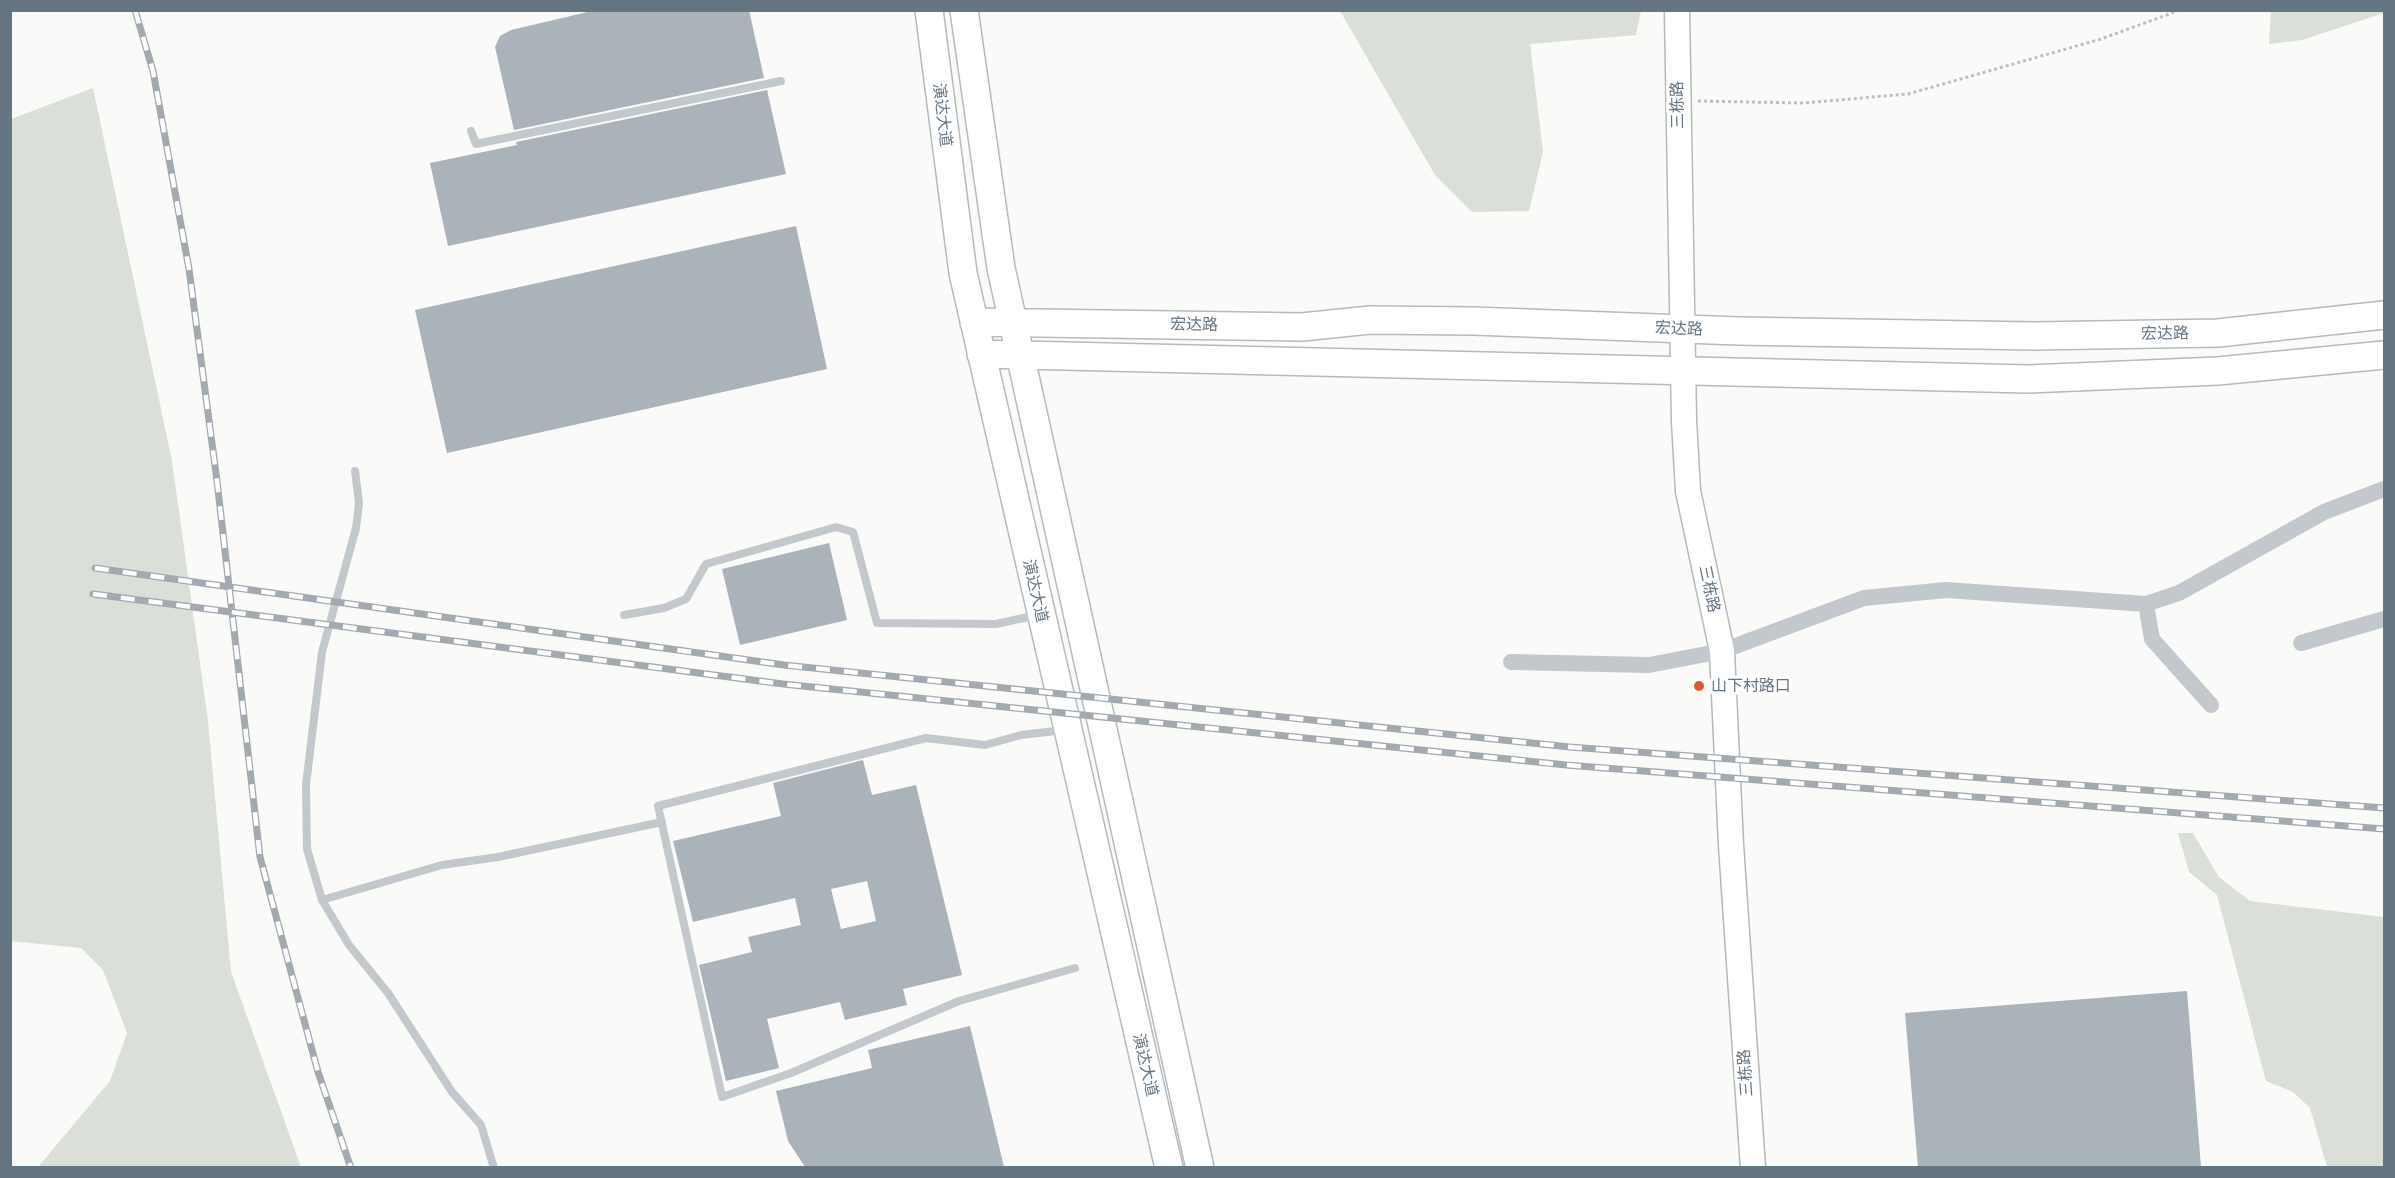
<!DOCTYPE html>
<meta charset="utf-8">
<style>
body{margin:0}
#map{position:relative;width:2395px;height:1178px;overflow:hidden;background:#fafaf8;font-family:"Work Sans",sans-serif}
canvas{display:block}
.frame{position:absolute;inset:0;border:12px solid #657683;pointer-events:none}
</style>
<div id="map">
<canvas width="2395" height="1178"></canvas>
<div class="frame"></div>
</div>
<script>
const g = document.querySelector('canvas').getContext('2d');
g.lineJoin = 'round';
function fillPath(path, color) { g.fillStyle = color; g.fill(path, 'evenodd'); }
const toPath = rows => new Path2D(rows.map(r => 'M' + r).join(''));
function stroke(path, color, width, dash) { g.strokeStyle = color; g.lineWidth = width; g.lineCap = dash ? 'butt' : 'round'; g.setLineDash(dash || []); g.stroke(path); }
function label(font, color, halo, rows, align = 'center') {
  g.font = font + ' "Work Sans","Noto Sans SC",sans-serif'; g.lineWidth = 6; g.setLineDash([]); g.textBaseline = 'middle'; g.strokeStyle = halo; g.fillStyle = color; for (const [text, x, y, turn = 0] of rows) {
    g.save(); g.translate(x, y); g.rotate((+turn || 0) * Math.PI / 180); g.textAlign = isNaN(turn) ? turn : align; if (halo) g.strokeText(text, 0, 0); g.fillText(text, 0, 0); g.restore();
  }
}
const green = toPath([
 [1340,11,1641,11,1636,35,1530,44,1543,152,1529,211,1472,212,1435,175],
 [2271,11,2384,10,2384,13,2302,40,2269,44],
 [93,88,172,461,208,721,231,972,301,1167,38,1167,110,1081,127,1033,103,970,81,948,10,941,11,119],
 [2178,833,2193,833,2219,877,2250,901,2384,917,2384,1167,2327,1167,2310,1108,2293,1092,2266,1081,2217,895,2189,872]
]);
const building = toPath([
 [596,10,749,10,764,78,514,130,495,47,500,36,511,30],
 [767,90,786,174,448,246,430,163,517,145,516,142],
 [796,226,827,369,447,453,415,310],
 [829,543,847,620,740,645,722,569],
 [863,760,872,795,916,785,962,975,903,989,907,1005,845,1020,840,1002,767,1019,779,1068,726,1081,699,965,752,952,748,937,801,925,795,898,693,922,673,841,781,816,773,783],
 [867,881,876,921,841,929,831,889],
 [2187,991,2201,1167,1918,1167,1905,1013],
 [970,1026,1004,1167,805,1167,788,1141,776,1091,872,1068,868,1050]
]);
const path = toPath([
 [1698,101,1803,103,1908,94,2101,39,2180,10]
]);
const lane = toPath([
 [471,131,476,144,781,81],
 [355,471,359,503,356,528,322,652,306,785,307,849,322,900,349,945,388,993,452,1092,481,1125,494,1168],
 [624,615,664,608,686,599,706,564,836,527,853,532,877,623,996,624,1037,615],
 [1064,730,1021,735,985,745,926,738,658,806,722,1097,791,1073,959,1001,1075,968],
 [322,900,442,865,498,857,662,822]
]);
const street = toPath([
 [2146,604,2152,639,2211,705],
 [2301,643,2384,619],
 [1511,662,1649,665,1722,651,1864,598,1946,590,2146,604,2179,593,2324,512,2384,489]
]);
const secondary = toPath([
 [1677,10,1684,421,1688,491,1722,651,1731,845,1753,1168]
]);
const primary = toPath([
 [929,10,963,273,1169,1168],
 [964,10,1001,268,1200,1168],
 [974,322,1302,327,1370,320,1474,321,1738,331,2034,336,2218,333,2384,315],
 [981,354,2028,379,2218,371,2384,355]
]);
const rail = toPath([
 [135,10,153,71,189,269,217,481,260,857,318,1072,351,1168],
 [95,568,784,665,1570,747,2384,808],
 [93,594,783,684,1566,765,2384,829]
]);
const markers = [
 [1699,686,6,"#e4572e"]
];
const streetNames = [
 ["三栋路",1678,105,-91],
 ["演达大道",942,115,83],
 ["宏达路",1194,325,1],
 ["宏达路",1679,329,2],
 ["宏达路",2165,334,-1],
 ["三栋路",1709,589,78],
 ["演达大道",1035,591,77],
 ["演达大道",1145,1065,77],
 ["三栋路",1746,1073,-94]
];
const poiNames = [
 ["山下村路口",1711,686]
];
fillPath(green, '#dadfd7');
fillPath(building, '#aab3b9');
stroke(secondary, '#b3babf', 27);
stroke(primary, '#b5babe', 30);
stroke(path, '#bbbfc2', 3, [3, 3]);
stroke(lane, '#c3c8cc', 8);
stroke(street, '#c3c8cc', 16);
stroke(secondary, '#fff', 24);
stroke(primary, '#fff', 27);
stroke(rail, '#a2aab0', 7);
stroke(rail, '#fff', 4.5, [14]);
for (const [x, y, r, color] of markers) { const dot = new Path2D(); dot.arc(x, y, r, 0, 2 * Math.PI); g.fillStyle = color; g.fill(dot); stroke(dot, '#fff', 2); }
label('16px', '#657683', '#fff', streetNames);
label('16px', '#657683', '#fff', poiNames, 'left');
</script>
